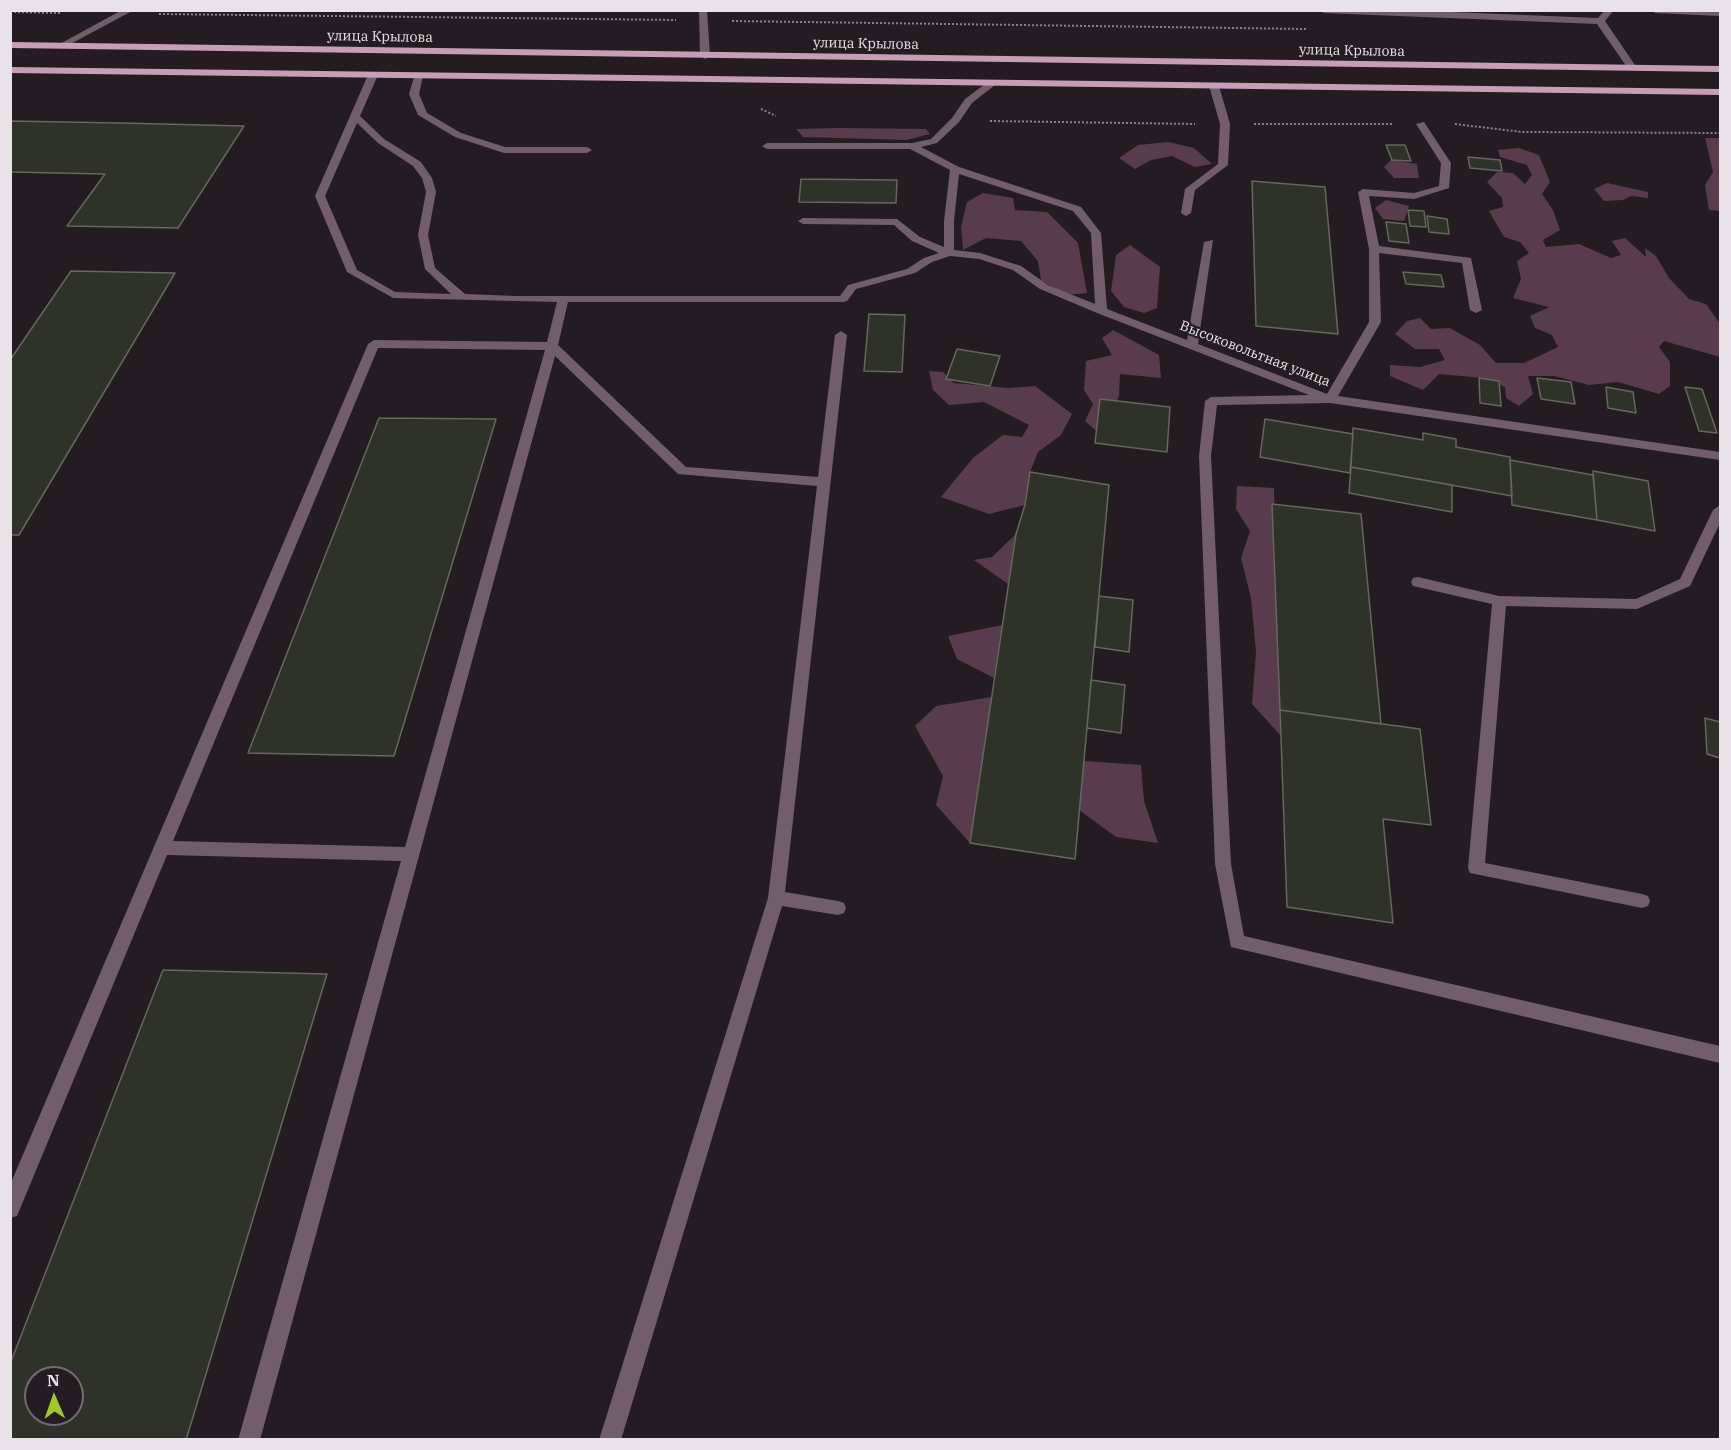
<!DOCTYPE html>
<meta charset="utf-8">
<style>
body{margin:0}
#map{position:relative;width:1731px;height:1450px;overflow:hidden;background:#241c21;font-family:"IBM Plex Serif",serif}
canvas{display:block}
.frame{position:absolute;inset:0;border:12px solid #e9e2e6;pointer-events:none}
.north{position:absolute;left:24px;top:1366px;width:60px;height:60px;box-sizing:border-box;background:#241c21;border:2px solid #736b70;border-radius:50%;rotate:358deg;font-size:16px;font-weight:700;line-height:24px;text-align:center;color:#e9e2e6}
.north::after{content:'';display:block;margin:auto;width:21px;height:27px;background:#a2c928;clip-path:polygon(50% 0,100% 100%,50% 72%,0 100%)}
</style>
<div id="map">
<canvas width="1731" height="1450"></canvas>
<div class="frame"></div>
<div class="north">N</div>
</div>
<script>
const g = document.querySelector('canvas').getContext('2d');
g.lineJoin = 'round';
function fillPath(path, color) { g.fillStyle = color; g.fill(path, 'evenodd'); }
const toPath = rows => new Path2D(rows.map(r => 'M' + r).join(''));
function stroke(path, color, width, dash) { g.strokeStyle = color; g.lineWidth = width; g.lineCap = dash ? 'butt' : 'round'; g.setLineDash(dash || []); g.stroke(path); }
function label(font, color, halo, rows, align = 'center') {
  g.font = font + ' "IBM Plex Serif",serif'; g.lineWidth = 4.5; g.setLineDash([]); g.textBaseline = 'middle'; g.strokeStyle = halo; g.fillStyle = color; for (const [text, x, y, turn = 0] of rows) {
    g.save(); g.translate(x, y); g.rotate((+turn || 0) * Math.PI / 180); g.textAlign = isNaN(turn) ? turn : align; if (halo) g.strokeText(text, 0, 0); g.fillText(text, 0, 0); g.restore();
  }
}
const green = toPath([
 [839,128,926,129,930,134,907,140,803,137,796,129],
 [1705,138,1720,138,1720,211,1709,210,1705,185,1713,172],
 [1168,142,1194,148,1212,164,1195,167,1172,156,1151,160,1135,169,1119,158,1138,145],
 [1519,148,1539,155,1550,182,1542,194,1553,210,1560,230,1543,240,1546,247,1579,244,1611,258,1621,255,1612,241,1625,238,1646,257,1645,248,1656,256,1669,278,1689,299,1706,304,1720,324,1720,357,1664,341,1659,347,1670,362,1670,386,1659,394,1618,382,1589,385,1554,376,1528,376,1533,394,1519,406,1506,398,1505,387,1483,378,1439,374,1423,390,1390,376,1390,365,1420,367,1445,360,1439,349,1415,349,1395,334,1407,321,1420,318,1431,329,1450,328,1480,345,1496,363,1524,363,1558,347,1552,335,1535,328,1530,316,1549,307,1513,298,1521,279,1517,261,1529,253,1520,242,1504,237,1489,211,1503,207,1502,198,1487,182,1497,172,1513,173,1525,184,1532,175,1527,165,1500,157,1498,150],
 [1391,160,1417,164,1419,178,1394,178,1384,167],
 [1607,183,1648,192,1648,198,1631,196,1623,200,1604,201,1594,189],
 [983,193,1013,198,1015,210,1047,212,1078,243,1087,293,1066,295,1041,280,1038,261,1021,241,986,238,963,250,961,227,967,202],
 [1386,200,1409,206,1404,221,1383,219,1375,208],
 [1130,245,1160,267,1157,308,1144,313,1124,307,1111,291,1116,255],
 [1113,330,1159,355,1161,378,1120,374,1119,396,1102,436,1085,421,1093,404,1084,390,1086,361,1112,355,1102,338],
 [929,371,943,372,954,383,1008,388,1035,386,1072,414,1061,435,1038,452,1030,472,1025,505,989,514,941,497,973,458,1003,435,1022,437,1029,425,984,402,949,405,933,390],
 [1237,486,1274,488,1281,736,1252,704,1256,652,1251,598,1241,558,1250,531,1236,509],
 [1016,534,1008,584,974,560,992,557],
 [1002,625,994,678,957,659,948,636],
 [992,697,970,843,936,805,943,776,915,726,936,706],
 [1084,761,1141,765,1144,801,1158,843,1116,837,1079,810]
]);
const building = toPath([
 [10,121,120,123,244,126,178,228,67,226,105,174,10,172,10,121],
 [1386,145,1405,145,1411,161,1392,160,1386,145],
 [1468,157,1500,160,1502,171,1470,168,1468,157],
 [801,179,897,180,896,203,799,202,801,179],
 [1252,181,1325,187,1338,334,1256,326,1252,181],
 [1408,210,1424,211,1426,227,1410,226,1408,210],
 [1427,216,1447,219,1449,234,1429,232,1427,216],
 [1386,222,1406,224,1409,243,1389,241,1386,222],
 [71,271,175,273,19,535,10,535,10,360,71,271],
 [1403,272,1441,275,1444,287,1406,284,1403,272],
 [869,314,905,315,902,372,864,371,869,314],
 [957,349,1000,356,990,386,946,379,957,349],
 [1479,378,1499,381,1501,406,1480,403,1479,378],
 [1537,378,1571,382,1575,404,1541,399,1537,378],
 [1606,387,1633,392,1636,413,1608,408,1606,387],
 [1685,387,1702,389,1717,433,1699,431,1685,387],
 [1100,399,1170,407,1167,452,1095,443,1100,399],
 [379,418,496,419,394,756,248,753,379,418],
 [1265,419,1353,434,1350,473,1260,457,1265,419],
 [1353,428,1423,440,1423,433,1456,439,1456,447,1510,457,1512,496,1351,467,1353,428],
 [1510,460,1593,475,1597,520,1512,505,1510,460],
 [1351,467,1452,485,1452,512,1349,493,1351,467],
 [1593,471,1648,481,1655,531,1597,520,1593,471],
 [1030,472,1109,485,1075,859,970,843,1016,534,1025,505,1030,472],
 [1272,504,1361,514,1381,724,1280,710,1272,504],
 [1099,596,1133,600,1129,652,1095,647,1099,596],
 [1091,680,1125,685,1121,733,1087,728,1091,680],
 [1280,710,1420,729,1431,825,1383,819,1393,923,1287,907,1280,710],
 [1705,718,1720,722,1720,758,1707,754,1705,718],
 [163,970,327,974,186,1440,10,1440,10,1364,163,970],
 [36,1378,72,1378,72,1414,36,1414,36,1378]
]);
const path = toPath([
 [10,12,61,13],
 [159,14,676,20],
 [732,21,1306,29],
 [761,109,776,116],
 [990,121,1195,124],
 [1254,124,1393,124],
 [1455,124,1522,132,1720,133]
]);
const minor = toPath([
 [122,10,134,10,63,48,56,46,122,10],
 [699,10,707,10,710,56,705,59,700,56,699,10],
 [1320,10,1402,10,1598,18,1605,10,1614,10,1605,21,1637,68,1629,70,1597,24,1324,13,1320,10],
 [1651,10,1720,11,1720,16,1655,13,1651,10],
 [373,72,378,75,360,116,384,139,421,162,432,178,436,192,428,235,435,268,465,294,516,296,840,296,848,285,907,269,924,258,939,253,912,241,894,225,803,224,798,221,803,218,897,219,920,237,944,247,944,221,950,170,910,149,767,149,762,146,767,143,912,143,931,139,952,118,965,99,989,81,995,81,995,85,972,103,959,122,937,143,921,147,959,167,1081,207,1101,233,1107,309,1187,340,1204,242,1213,240,1198,344,1327,394,1369,322,1369,249,1358,192,1363,189,1414,193,1439,186,1441,163,1416,124,1424,122,1451,163,1449,188,1414,199,1369,196,1379,246,1471,258,1482,310,1476,313,1470,310,1462,263,1379,253,1381,322,1338,396,1720,452,1720,460,1330,403,1217,405,1211,456,1231,864,1244,936,1720,1046,1720,1063,1231,947,1215,864,1199,456,1205,401,1211,397,1309,395,1097,313,1040,289,1013,270,979,259,950,256,932,262,915,273,856,289,847,301,843,302,568,302,558,345,686,467,818,477,835,335,841,331,847,335,785,892,838,901,844,903,846,908,844,913,838,915,782,906,621,1440,599,1440,768,898,817,486,678,474,555,356,260,1440,238,1440,401,861,167,855,17,1216,10,1218,10,1185,368,344,374,340,547,342,557,302,393,298,347,272,315,196,368,75,373,72],
 [357,123,378,143,413,166,422,178,426,192,418,235,425,269,451,294,395,292,357,270,325,196,357,123],
 [959,174,1073,211,1091,233,1095,304,1048,285,1021,266,980,253,954,250,954,221,959,174],
 [378,348,545,350,405,847,173,841,378,348],
 [415,74,423,76,419,94,427,113,461,133,505,147,587,147,592,150,587,153,504,153,455,137,418,115,409,94,415,74],
 [1214,83,1219,86,1230,124,1228,165,1195,190,1191,213,1186,216,1181,213,1185,189,1218,164,1220,124,1209,86,1214,83],
 [1720,505,1720,523,1690,586,1637,609,1506,606,1485,863,1642,894,1648,896,1650,901,1648,906,1642,908,1470,873,1468,868,1492,604,1413,586,1411,582,1413,578,1418,577,1499,596,1636,599,1680,579,1713,510,1720,505]
]);
const major = toPath([
 [10,42,1720,66,1720,72,10,48,10,42],
 [10,67,1720,89,1720,95,10,73,10,67]
]);
const farStreetnames = [
 ["улица Крылова",380,37,1],
 ["улица Крылова",866,44,1],
 ["улица Крылова",1352,51,1],
 ["Высоковольтная улица",1255,354,21]
];
fillPath(green, '#583c4d');
fillPath(building, '#2f3229');
stroke(building, '#64685e', 1.5);
stroke(path, '#8b8388', 2, [2, 2]);
fillPath(minor, '#725e6a');
fillPath(major, '#c89db8');
label('14px', '#e9e2e6', '#241c21', farStreetnames);
</script>
